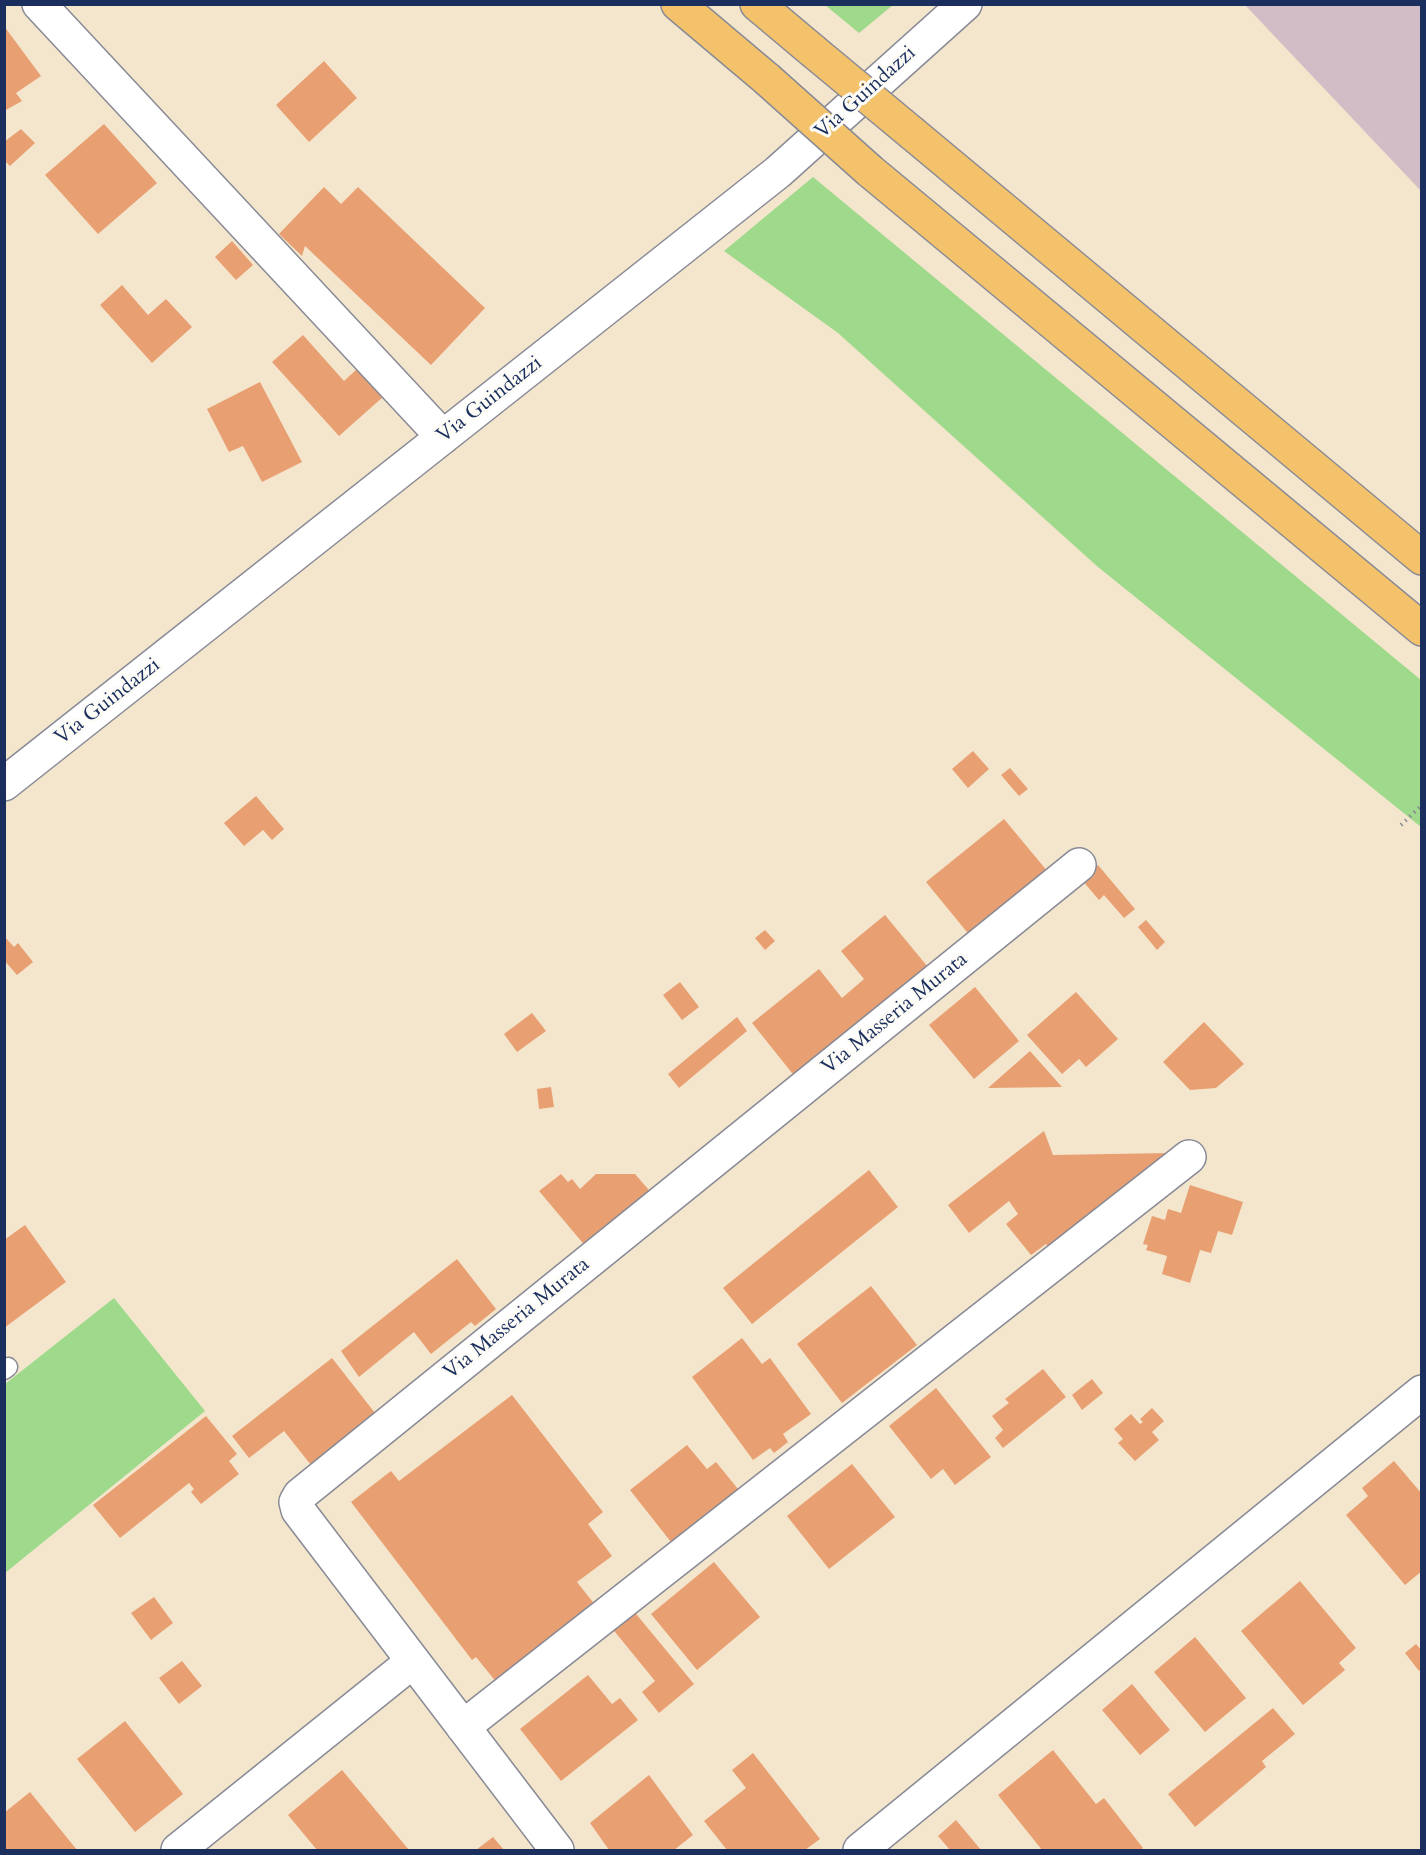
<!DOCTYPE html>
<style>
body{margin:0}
#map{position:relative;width:1426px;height:1855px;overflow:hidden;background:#f4e6cd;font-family:Cardo,serif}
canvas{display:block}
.frame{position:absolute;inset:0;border:6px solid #1b2f5e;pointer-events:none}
</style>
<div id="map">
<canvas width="1426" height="1855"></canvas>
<div class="frame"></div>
</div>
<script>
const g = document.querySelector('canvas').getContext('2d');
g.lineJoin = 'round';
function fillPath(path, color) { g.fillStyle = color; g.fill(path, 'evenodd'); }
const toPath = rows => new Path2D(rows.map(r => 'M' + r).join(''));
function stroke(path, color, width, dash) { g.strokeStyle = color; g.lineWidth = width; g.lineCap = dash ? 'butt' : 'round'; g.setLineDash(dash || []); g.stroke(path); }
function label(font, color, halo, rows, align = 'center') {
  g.font = font + ' Cardo,serif'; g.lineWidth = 6; g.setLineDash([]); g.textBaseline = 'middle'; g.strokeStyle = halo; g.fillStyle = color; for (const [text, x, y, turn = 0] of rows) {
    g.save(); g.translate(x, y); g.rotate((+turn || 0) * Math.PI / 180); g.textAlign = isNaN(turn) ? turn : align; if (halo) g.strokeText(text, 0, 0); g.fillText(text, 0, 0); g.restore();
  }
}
const industrial = toPath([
 [1245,5,1421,5,1421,191]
]);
const green = toPath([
 [825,5,893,5,859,33],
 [813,177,1421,680,1421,827,1098,567,838,333,724,251],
 [114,1298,205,1411,5,1573,5,1384]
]);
const building = toPath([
 [4,26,41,76,16,93,22,101,4,111],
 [324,61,357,98,309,142,276,105],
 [104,124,157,183,98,234,45,175],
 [21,129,35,143,10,166,4,160,4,142],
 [324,187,341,204,358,187,485,308,431,365,305,246,302,256,279,234],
 [232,241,253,265,236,280,215,257],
 [122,285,148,315,166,299,192,327,152,363,100,305],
 [303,335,344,381,357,369,383,397,339,436,272,362],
 [260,382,302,462,262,482,243,446,229,452,207,409],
 [973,751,989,769,968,788,952,769],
 [1010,768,1028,789,1019,796,1001,775],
 [256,796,284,829,272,840,263,830,244,846,224,823],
 [1004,819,1048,872,971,937,926,882],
 [1098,865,1135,909,1124,918,1104,895,1099,900,1082,880],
 [885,915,932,972,800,1083,752,1023,819,969,842,998,864,979,841,951],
 [1146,920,1165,942,1157,950,1138,927],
 [765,930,775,941,765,950,755,938],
 [4,936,14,947,18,943,33,962,17,975,4,960],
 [680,982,699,1007,682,1020,663,995],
 [975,987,1019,1041,974,1079,929,1025],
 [1076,992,1118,1039,1086,1067,1079,1059,1062,1074,1027,1035],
 [532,1013,546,1031,517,1052,504,1034],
 [737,1017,747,1031,679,1088,668,1074],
 [1204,1022,1244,1064,1216,1088,1190,1090,1163,1062],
 [1030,1051,1062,1087,988,1088],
 [551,1087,554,1107,539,1109,537,1089],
 [1044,1131,1053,1155,1170,1153,1050,1249,1046,1244,1031,1255,1006,1224,1018,1214,1009,1201,969,1233,948,1205],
 [869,1170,898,1207,752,1324,723,1288],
 [561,1174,568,1182,572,1179,580,1189,596,1174,635,1174,654,1196,587,1248,539,1191],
 [1190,1185,1243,1202,1232,1235,1218,1231,1211,1253,1200,1250,1190,1283,1162,1274,1167,1256,1146,1250,1148,1245,1143,1244,1152,1216,1165,1220,1168,1209,1181,1213],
 [25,1225,66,1282,4,1328,4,1240],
 [457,1259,496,1309,475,1326,471,1322,431,1354,414,1332,359,1377,341,1351],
 [871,1286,917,1345,842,1403,797,1344],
 [742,1338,762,1364,770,1358,811,1414,783,1434,788,1442,774,1453,770,1448,753,1460,692,1377],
 [332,1358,375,1413,311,1465,284,1431,249,1458,232,1436],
 [1043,1369,1066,1397,1003,1448,995,1438,1003,1430,992,1416,1009,1403,1005,1399],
 [1092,1379,1103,1393,1082,1410,1072,1395],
 [936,1388,991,1457,955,1485,943,1469,931,1479,889,1426],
 [512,1395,603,1512,588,1524,612,1556,577,1582,596,1606,497,1683,476,1657,472,1660,351,1502,391,1471,399,1481],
 [1152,1408,1164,1421,1152,1432,1159,1440,1135,1461,1118,1443,1123,1439,1114,1429,1131,1414,1140,1424,1143,1422,1140,1419],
 [206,1416,237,1454,229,1461,239,1474,201,1504,191,1492,194,1489,189,1483,120,1538,93,1505],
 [687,1445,707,1469,716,1462,747,1500,711,1528,702,1517,671,1542,630,1490],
 [1394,1461,1422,1494,1422,1571,1405,1585,1346,1515,1368,1496,1362,1488],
 [852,1464,895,1517,829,1569,787,1516],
 [714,1562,760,1617,697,1670,651,1614],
 [1300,1581,1356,1648,1339,1663,1345,1670,1303,1705,1241,1631],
 [154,1597,173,1623,151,1640,131,1613],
 [632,1609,694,1684,659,1713,642,1692,655,1681,611,1627],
 [1195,1637,1246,1698,1205,1732,1154,1672],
 [1416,1644,1422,1651,1422,1668,1419,1671,1405,1653],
 [182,1661,202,1686,179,1704,159,1678],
 [588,1675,612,1704,620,1698,638,1720,561,1781,520,1729],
 [1132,1684,1170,1730,1140,1755,1102,1710],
 [1273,1708,1295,1734,1262,1761,1266,1767,1195,1827,1168,1794],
 [125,1721,183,1794,135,1832,77,1759],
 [1053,1750,1096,1804,1104,1798,1143,1848,1141,1850,1042,1850,998,1795],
 [753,1753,820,1839,805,1850,727,1850,704,1821,746,1788,732,1770],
 [342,1770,409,1850,317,1850,288,1815],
 [649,1775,693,1835,674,1850,609,1850,590,1823],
 [30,1792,77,1850,4,1850,4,1813],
 [956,1820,981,1850,950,1850,938,1836],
 [493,1837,504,1850,476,1850]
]);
const path = toPath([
 [1401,825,1422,805]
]);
const lane = toPath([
 [4,1370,8,1367]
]);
const street = toPath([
 [39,4,443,437],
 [4,784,778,172,965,4],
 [463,1727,1189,1157],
 [178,1850,412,1662],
 [557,1850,298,1510,296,1502,300,1495,1079,865],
 [860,1850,1422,1392]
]);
const highway = toPath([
 [678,4,767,79],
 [757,4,813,51],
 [913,134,1422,558],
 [870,171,1422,629]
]);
const highwayBridge = toPath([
 [813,51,913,134],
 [767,79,870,171]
]);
const streetNames = [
 ["Via Guindazzi",866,93,-42],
 ["Via Guindazzi",490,400,-38],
 ["Via Guindazzi",108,702,-38],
 ["Via Masseria Murata",895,1014,-39],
 ["Via Masseria Murata",517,1319,-39]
];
fillPath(industrial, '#d2bdc6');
fillPath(green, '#9fd98c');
fillPath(building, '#e89f71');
stroke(lane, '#888a96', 21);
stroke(street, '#888a96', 36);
stroke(highway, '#888a96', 36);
stroke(path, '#888a96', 4, [1.5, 4.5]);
stroke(lane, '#fff', 18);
stroke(street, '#fff', 33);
stroke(highway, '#f3c26a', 33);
stroke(highwayBridge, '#888a96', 36, []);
stroke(highwayBridge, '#f3c26a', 33);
label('21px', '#1b2f5e', '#fdfcf7', streetNames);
</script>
